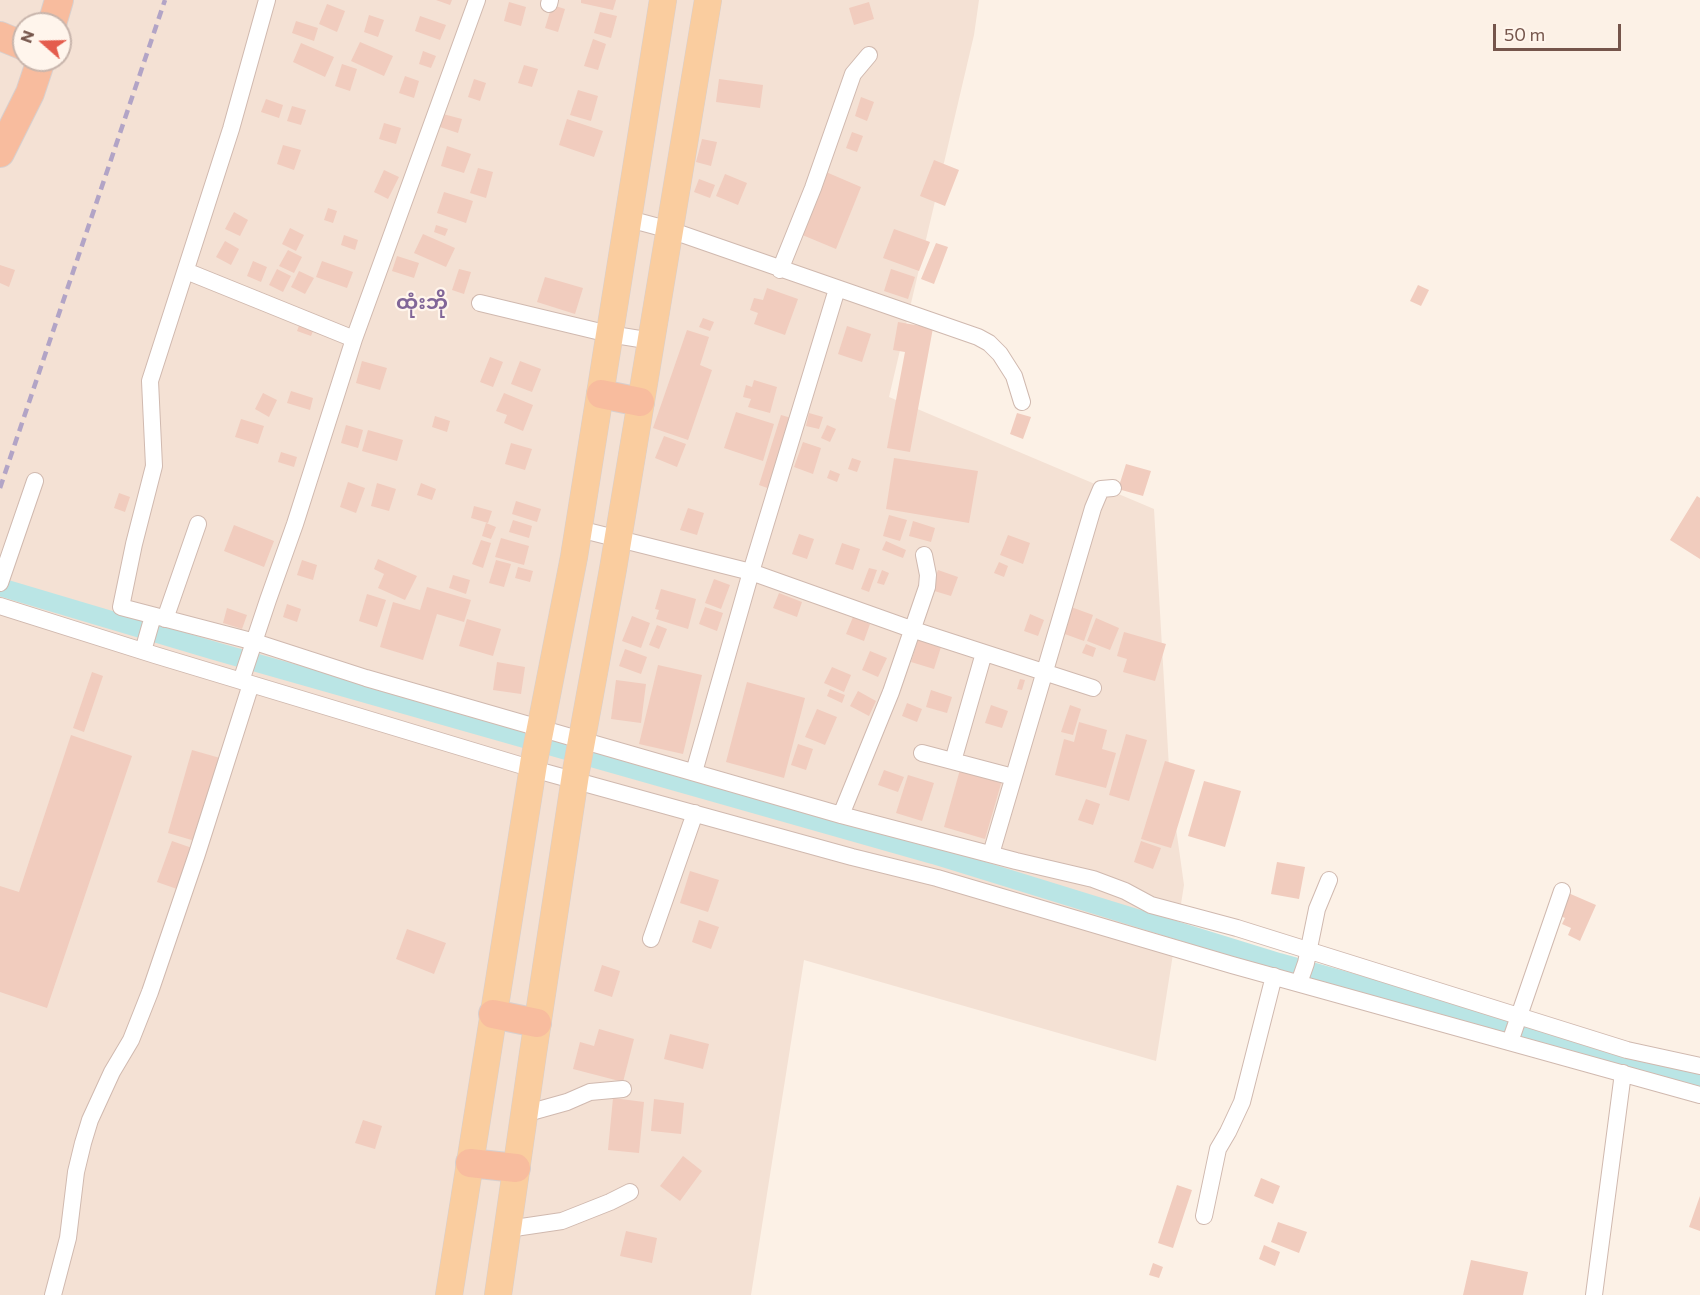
<!DOCTYPE html>
<meta charset="utf-8">
<style>
body{margin:0}
#map{position:relative;width:1700px;height:1295px;overflow:hidden;background:#fcf1e6;font-family:Commissioner,sans-serif}
canvas{display:block}
.north{position:absolute;left:12px;top:12px;width:60px;height:60px;box-sizing:border-box;background:#fff5ec;border:2px solid #c8b5ac;border-radius:50%;rotate:290deg;font-size:16px;font-weight:700;line-height:24px;text-align:center;color:#75554b}
.north::after{content:'';display:block;margin:auto;width:21px;height:27px;background:#e45c4d;clip-path:polygon(50% 0,100% 100%,50% 72%,0 100%)}
.scale{position:absolute;left:1493px;top:24px;width:128px;height:27px;box-sizing:border-box;border:3px solid #75554b;border-top:0;padding-left:8px;font-size:18px;line-height:21px;white-space:nowrap;color:#75554b;-webkit-text-stroke:4px #fff5ec;paint-order:stroke}
</style>
<div id="map">
<canvas width="1700" height="1295"></canvas>
<div class="north">N</div>
<div class="scale">50 m</div>
</div>
<script>
const g = document.querySelector('canvas').getContext('2d');
g.lineJoin = 'round';
function fillPath(path, color) { g.fillStyle = color; g.fill(path, 'evenodd'); }
const toPath = rows => new Path2D(rows.map(r => 'M' + r).join(''));
function stroke(path, color, width, dash) { g.strokeStyle = color; g.lineWidth = width; g.lineCap = dash ? 'butt' : 'round'; g.setLineDash(dash || []); g.stroke(path); }
function label(font, color, halo, rows, align = 'center') {
  g.font = font + ' Commissioner,"Noto Sans Myanmar",sans-serif'; g.lineWidth = 4.5; g.setLineDash([]); g.textBaseline = 'middle'; g.strokeStyle = halo; g.fillStyle = color; for (const [text, x, y, turn = 0] of rows) {
    g.save(); g.translate(x, y); g.rotate((+turn || 0) * Math.PI / 180); g.textAlign = isNaN(turn) ? turn : align; if (halo) g.strokeText(text, 0, 0); g.fillText(text, 0, 0); g.restore();
  }
}
const residential = toPath([
 [0,0,979,0,974,35,889,397,1154,509,1170,785,1184,885,1156,1061,804,960,751,1295,0,1295],
 [24,24,60,24,60,60,24,60]
]);
const canal = toPath([
 [0,587,215,651,933,855,1279,962,1700,1080]
]);
const building = toPath([
 [436,0,452,0,450,5],
 [581,0,616,0,613,10,581,3],
 [509,2,526,7,521,26,504,21],
 [869,2,874,19,854,25,849,8],
 [327,4,345,11,337,32,319,24],
 [552,5,565,9,558,32,545,28],
 [600,12,617,16,611,38,594,33],
 [369,15,384,20,378,37,364,32],
 [420,16,446,25,440,40,415,31],
 [296,21,318,28,314,41,292,33],
 [593,39,606,44,598,70,584,66],
 [360,42,393,56,384,76,351,61],
 [301,43,334,57,325,77,293,62],
 [423,51,436,56,431,68,419,64],
 [342,64,357,69,350,91,335,86],
 [524,65,538,69,532,87,518,83],
 [405,76,419,81,414,98,399,93],
 [474,79,486,83,480,101,468,97],
 [719,79,763,85,760,108,716,102],
 [578,90,598,96,591,121,570,115],
 [861,97,874,102,867,121,855,116],
 [266,99,283,105,279,118,261,112],
 [292,106,306,110,301,125,287,121],
 [443,114,462,119,458,133,440,127],
 [567,119,603,131,594,157,559,145],
 [384,123,401,128,396,144,379,139],
 [852,132,863,136,857,152,846,148],
 [702,139,717,142,711,166,696,162],
 [283,145,301,150,294,170,277,164],
 [447,146,471,154,464,173,441,166],
 [934,160,959,170,945,206,920,196],
 [478,168,493,172,486,198,470,193],
 [384,170,399,177,388,199,374,192],
 [826,172,861,187,836,249,800,234],
 [725,174,747,183,738,205,716,196],
 [699,179,715,185,710,198,694,192],
 [444,192,473,201,466,223,437,213],
 [328,208,337,211,333,223,324,220],
 [234,212,248,220,240,236,225,229],
 [436,225,448,229,445,236,434,232],
 [290,228,304,235,296,251,282,244],
 [894,229,930,242,919,271,883,258],
 [423,234,455,248,446,267,414,253],
 [344,235,358,240,355,250,341,245],
 [225,241,239,249,231,265,216,257],
 [936,243,948,247,934,284,921,279],
 [288,250,302,257,294,273,279,266],
 [397,256,419,263,414,278,392,271],
 [253,261,267,267,261,282,247,276],
 [322,261,353,272,347,288,316,277],
 [0,265,15,270,9,287,0,283],
 [277,269,291,276,283,292,269,285],
 [459,269,471,272,464,294,452,290],
 [891,269,915,277,908,299,884,291],
 [299,271,314,278,305,294,291,287],
 [545,277,583,288,575,314,537,302],
 [1418,285,1429,290,1421,306,1410,301],
 [767,288,798,299,785,335,754,324,758,313,750,310,754,298,763,300],
 [703,318,714,322,710,331,699,327],
 [301,320,315,326,311,336,297,331],
 [898,322,933,328,910,452,887,448,905,352,893,350],
 [847,326,871,334,862,362,838,354],
 [687,330,709,337,700,365,712,370,688,440,653,428],
 [490,357,503,362,493,387,480,382],
 [362,361,387,368,380,390,356,383],
 [520,361,541,369,532,392,511,384],
 [754,380,777,387,770,413,748,407,751,399,743,397,746,385,752,387],
 [291,391,313,398,310,410,287,403],
 [263,393,277,400,269,417,255,409],
 [504,393,533,405,523,431,504,423,507,415,496,411],
 [736,412,774,424,763,461,724,448],
 [809,413,823,417,819,429,806,426],
 [1017,413,1031,417,1023,439,1010,434],
 [781,415,795,419,773,490,759,485],
 [435,416,450,421,447,432,432,427],
 [241,419,264,426,258,444,235,437],
 [346,425,363,430,358,448,341,443],
 [827,425,836,429,830,442,821,438],
 [368,430,403,440,397,461,362,451],
 [664,436,686,444,677,467,655,458],
 [803,442,821,448,813,474,794,467],
 [511,443,532,449,525,470,505,464],
 [281,452,297,457,294,467,278,462],
 [852,458,861,461,857,472,848,469],
 [894,458,978,471,969,523,886,509],
 [1126,464,1151,471,1143,496,1118,489],
 [830,470,840,474,837,482,827,478],
 [348,482,365,488,356,513,340,507],
 [377,483,396,489,389,511,371,506],
 [421,483,436,489,432,500,417,495],
 [119,493,130,497,125,512,114,508],
 [1697,496,1700,498,1700,559,1670,540],
 [516,501,541,509,537,522,512,514],
 [474,506,492,511,488,523,471,518],
 [688,508,704,513,697,535,680,530],
 [889,515,907,520,900,541,883,536],
 [513,520,532,526,529,538,509,532],
 [913,521,935,528,931,542,909,536],
 [486,523,496,527,491,539,482,536],
 [234,525,274,541,264,567,224,551],
 [799,534,814,539,807,559,792,554],
 [1008,535,1030,543,1023,564,1000,555],
 [501,538,529,546,524,565,495,557],
 [481,540,491,543,483,568,472,564],
 [886,541,906,550,903,558,882,550],
 [842,543,860,549,853,570,835,564],
 [378,559,417,576,405,600,378,588,384,574,374,569],
 [302,560,317,565,313,580,297,575],
 [496,560,511,564,504,587,489,583],
 [999,562,1008,566,1004,577,994,573],
 [518,567,533,571,530,582,515,578],
 [869,568,877,570,869,592,861,589],
 [882,570,889,573,884,585,877,583],
 [938,570,958,577,951,596,931,590],
 [453,575,470,580,466,594,449,588],
 [714,579,730,585,721,609,705,603],
 [427,587,471,600,464,622,437,614,423,660,380,647,393,602,420,610],
 [661,589,696,599,688,629,656,619,659,610,655,609],
 [779,593,802,602,797,617,773,608],
 [367,594,386,600,377,627,359,621],
 [287,604,301,609,297,622,283,617],
 [705,607,723,613,717,631,699,624],
 [1071,607,1093,615,1084,641,1062,633],
 [227,608,247,615,242,629,223,623],
 [1030,614,1044,620,1038,636,1024,631],
 [632,616,650,623,641,648,622,641],
 [853,617,870,624,864,641,846,634],
 [1096,618,1119,628,1110,650,1087,641],
 [467,619,501,629,493,656,459,646],
 [657,625,667,629,659,649,649,645],
 [1124,632,1166,644,1155,681,1123,672,1127,659,1117,656],
 [918,640,941,647,934,669,911,662],
 [1086,644,1096,648,1093,657,1082,653],
 [625,649,647,657,641,674,619,666],
 [870,651,887,658,878,677,862,670],
 [497,662,525,667,521,694,493,690],
 [658,665,702,675,683,754,639,744],
 [832,667,851,675,844,692,824,683],
 [92,672,103,676,84,732,73,728],
 [1020,679,1025,680,1022,690,1017,689],
 [616,680,646,684,641,723,611,719],
 [747,682,805,698,784,778,726,762],
 [830,689,845,695,842,703,827,696],
 [931,690,952,697,947,713,926,707],
 [858,691,876,701,869,716,850,706],
 [907,703,922,709,917,722,902,716],
 [991,705,1008,711,1002,728,985,723],
 [1070,705,1081,709,1073,735,1061,732],
 [817,709,837,717,825,745,805,737],
 [1079,722,1107,730,1102,749,1116,753,1106,788,1055,775,1064,739,1074,742],
 [1126,734,1147,740,1129,801,1109,795],
 [71,735,132,756,47,1008,0,992,0,886,19,892],
 [798,744,813,749,806,770,791,765],
 [192,750,220,758,195,841,168,833],
 [1165,761,1195,770,1171,848,1141,839],
 [961,766,1003,777,985,839,944,827],
 [884,770,904,777,898,792,878,785],
 [908,775,934,783,922,821,896,813],
 [1204,781,1241,791,1225,847,1188,836],
 [1086,799,1100,804,1093,825,1078,820],
 [172,841,192,848,177,889,157,882],
 [1141,841,1161,848,1153,869,1134,862],
 [1277,862,1305,867,1299,899,1271,894],
 [690,871,719,880,708,912,680,903],
 [1566,892,1596,905,1580,941,1568,935,1571,928,1562,924,1565,918,1556,914],
 [699,920,719,927,711,949,692,942],
 [407,929,446,943,434,974,396,959],
 [602,965,620,971,612,997,594,991],
 [599,1029,634,1039,623,1082,573,1069,580,1042,594,1046],
 [670,1034,709,1044,703,1069,664,1059],
 [613,1098,644,1102,639,1153,608,1150],
 [654,1099,684,1103,681,1134,651,1131],
 [363,1120,382,1126,375,1149,355,1143],
 [683,1156,702,1171,680,1201,660,1186],
 [1261,1178,1280,1186,1273,1204,1254,1196],
 [1177,1185,1192,1190,1173,1248,1158,1243],
 [1700,1196,1700,1231,1689,1227],
 [1278,1222,1307,1232,1299,1253,1271,1242],
 [626,1231,657,1238,652,1263,620,1256],
 [1264,1245,1280,1252,1275,1266,1259,1259],
 [1471,1260,1528,1272,1523,1295,1463,1295],
 [1153,1263,1163,1267,1159,1278,1149,1275]
]);
const minor = toPath([
 [267,0,231,129,150,381,154,466,134,544,121,607,255,642,366,678,841,815,1016,861,1093,879,1125,891,1151,905,1237,928,1627,1050,1700,1066],
 [549,4,550,0],
 [629,219,670,230,978,337,989,343,1000,354,1014,376,1022,402],
 [780,270,813,188,853,74,869,55],
 [186,271,354,339],
 [480,303,609,334,652,341],
 [579,529,751,572,911,629,1093,688],
 [0,583,35,481],
 [0,606,155,655,533,769,852,857,937,878,1232,965,1700,1095],
 [165,619,198,524],
 [143,651,153,616],
 [241,681,268,600,295,524,354,339,477,0],
 [922,753,1013,777],
 [953,761,984,653],
 [694,772,751,572,837,289],
 [841,815,891,692,927,587,928,575,924,555],
 [991,854,1093,508,1101,489,1113,488],
 [651,939,695,813],
 [1299,983,1306,963,1317,909,1329,880],
 [1510,1042,1562,891],
 [524,1114,567,1102,590,1092,623,1089],
 [1204,1216,1218,1149,1228,1132,1242,1102,1274,976],
 [508,1229,562,1221,610,1202,630,1192],
 [53,1295,68,1238,76,1172,83,1143,90,1120,112,1072,131,1040,150,992,197,854,251,684],
 [1594,1295,1623,1073]
]);
const primary = toPath([
 [449,1295,534,761,574,557,663,0],
 [498,1295,533,1053,576,771,613,569,708,0]
]);
const trunk = toPath([
 [52,24,59,0],
 [0,36,24,46],
 [0,153,30,93,41,60],
 [601,394,640,402],
 [493,1014,537,1023],
 [470,1163,516,1168]
]);
const rail = toPath([
 [0,488,165,0]
]);
const quarterNames = [
 ["ထုံးဘို",422,302]
];
fillPath(residential, '#f4e1d4');
stroke(canal, '#bae5e5', 18);
fillPath(building, '#f1ccbe');
stroke(minor, '#d0b9af', 18);
stroke(primary, '#d8cfcd', 28);
stroke(trunk, '#d8cfcd', 30);
stroke(minor, '#fff', 16);
stroke(primary, '#facd9f', 27);
stroke(trunk, '#f8bc9e', 28);
stroke(rail, '#b2a4c6', 4.5, [9, 6]);
label('bold 20px', '#816698', '#fff5ec', quarterNames);
</script>
